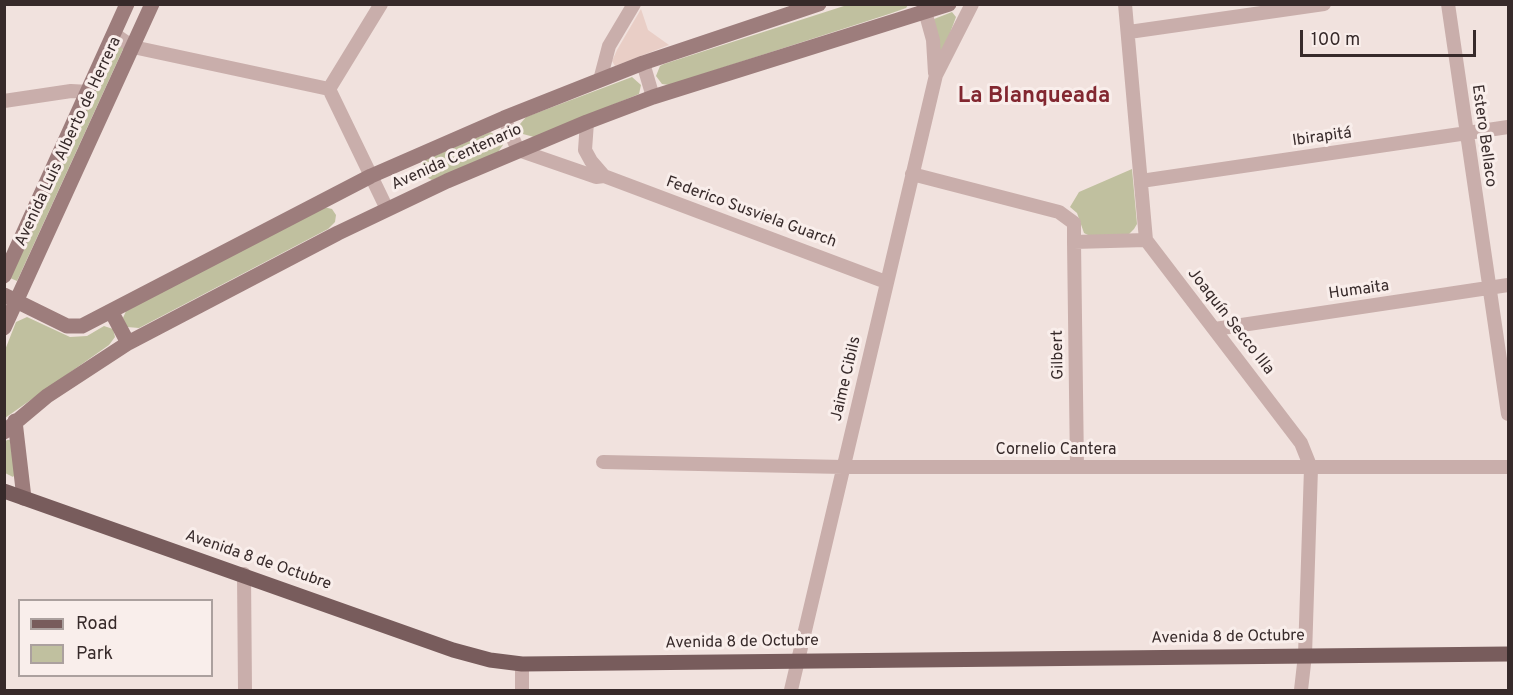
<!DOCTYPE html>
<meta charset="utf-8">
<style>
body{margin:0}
#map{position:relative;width:1513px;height:695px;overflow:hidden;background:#f1e2de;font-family:Overpass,sans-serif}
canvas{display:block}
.frame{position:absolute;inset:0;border:6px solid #372a2a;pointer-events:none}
.legend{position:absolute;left:18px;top:599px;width:195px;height:78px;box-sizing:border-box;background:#f9eeeb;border:2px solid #aba09e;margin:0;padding:8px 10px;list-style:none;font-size:18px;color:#372a2a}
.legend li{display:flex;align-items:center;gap:12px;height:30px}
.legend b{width:30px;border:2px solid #aba09e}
.scale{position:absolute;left:1300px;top:30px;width:176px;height:27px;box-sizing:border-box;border:3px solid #372a2a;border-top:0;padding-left:8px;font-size:18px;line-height:21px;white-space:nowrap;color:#372a2a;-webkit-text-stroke:4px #f9eeeb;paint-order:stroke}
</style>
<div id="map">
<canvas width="1513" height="695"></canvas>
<div class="frame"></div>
<ul class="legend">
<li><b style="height:8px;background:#785c5c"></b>Road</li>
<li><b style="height:16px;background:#c0c09f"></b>Park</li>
</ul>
<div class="scale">100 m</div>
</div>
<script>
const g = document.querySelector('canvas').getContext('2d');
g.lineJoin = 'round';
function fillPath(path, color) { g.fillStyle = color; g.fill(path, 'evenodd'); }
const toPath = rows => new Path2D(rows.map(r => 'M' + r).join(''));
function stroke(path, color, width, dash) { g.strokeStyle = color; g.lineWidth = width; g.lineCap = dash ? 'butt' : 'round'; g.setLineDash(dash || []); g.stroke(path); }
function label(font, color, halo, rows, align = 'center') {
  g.font = font + ' Overpass,sans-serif'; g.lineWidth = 6; g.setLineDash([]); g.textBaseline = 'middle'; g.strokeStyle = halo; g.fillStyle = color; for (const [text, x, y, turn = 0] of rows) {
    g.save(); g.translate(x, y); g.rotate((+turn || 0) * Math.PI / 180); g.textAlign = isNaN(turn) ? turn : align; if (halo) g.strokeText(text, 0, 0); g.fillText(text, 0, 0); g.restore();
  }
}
const green = toPath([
 [847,5,908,5,906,8,889,14,669,85,662,84,656,76,660,66,664,64],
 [952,12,956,17,937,68,934,19],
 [116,44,124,47,17,281,10,278],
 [632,77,641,85,639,94,534,137,523,134,520,129,520,124,526,117],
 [490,132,501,138,503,145,498,152,432,180,422,175,420,167,425,160],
 [1132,169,1137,224,1134,229,1129,234,1090,236,1084,233,1077,213,1070,207,1079,192],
 [324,207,332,209,336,215,335,222,328,229,139,328,127,327,123,318,126,311],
 [27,317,70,337,87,336,104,326,113,329,115,337,109,345,5,418,5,350,16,322],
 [7,440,10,440,15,474,13,477,5,473,4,443]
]);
const plaza = toPath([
 [641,9,648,30,669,45,615,66,612,61,617,50]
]);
const street = toPath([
 [923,4,933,40,935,73],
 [1125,4,1146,240,1301,443,1311,468,1305,655,1301,690],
 [1448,4,1508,414],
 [1129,32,1324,4],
 [114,34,133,47,329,89],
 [643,63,653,97],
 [600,80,609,46,634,4],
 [329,89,387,209],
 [329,89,381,4],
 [4,101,71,91,89,92],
 [504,118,518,150,596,177,604,176],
 [587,122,585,150,591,161,604,176,886,282],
 [912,174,1059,212,1074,223,1074,242,1146,240],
 [1141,181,1508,127],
 [1074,242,1077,467],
 [1215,329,1508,285],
 [603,462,843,467,1508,467],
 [244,574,245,690],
 [522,664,522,690],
 [791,690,936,75,972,4]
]);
const secondary = toPath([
 [4,276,127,4],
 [4,295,67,326,82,326,371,176,504,118,643,63,819,4],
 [111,311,128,343],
 [4,328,152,4],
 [15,421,24,498],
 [4,432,47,396,128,343,338,233,447,181,587,122,653,97,949,4]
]);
const primary = toPath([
 [4,491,453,650,490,660,522,664,1508,654]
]);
const streetNames = [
 ["Estero Bellaco",1483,136,82],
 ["Ibirapitá",1322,138,-8],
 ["Avenida Luis Alberto de Herrera",69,142,-65],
 ["Avenida Centenario",457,158,-24],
 ["Federico Susviela Guarch",751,213,20],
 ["Humaita",1359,291,-8],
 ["Joaquín Secco Illa",1230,322,52],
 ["Gilbert",1059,355,-91],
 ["Jaime Cibils",847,379,-77],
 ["Cornelio Cantera",1056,451],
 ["Avenida 8 de Octubre",258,561,19],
 ["Avenida 8 de Octubre",1228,638,-1],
 ["Avenida 8 de Octubre",742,643,-1]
];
const districtNames = [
 ["La Blanqueada",1034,98]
];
fillPath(green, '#c0c09f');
fillPath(plaza, '#e9cec6');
stroke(street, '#c9aeab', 14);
stroke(secondary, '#9d7d7c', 15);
stroke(primary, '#785c5c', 15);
label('16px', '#372a2a', '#f9eeeb', streetNames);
label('bold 22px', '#822730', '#f9eeeb', districtNames);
</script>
